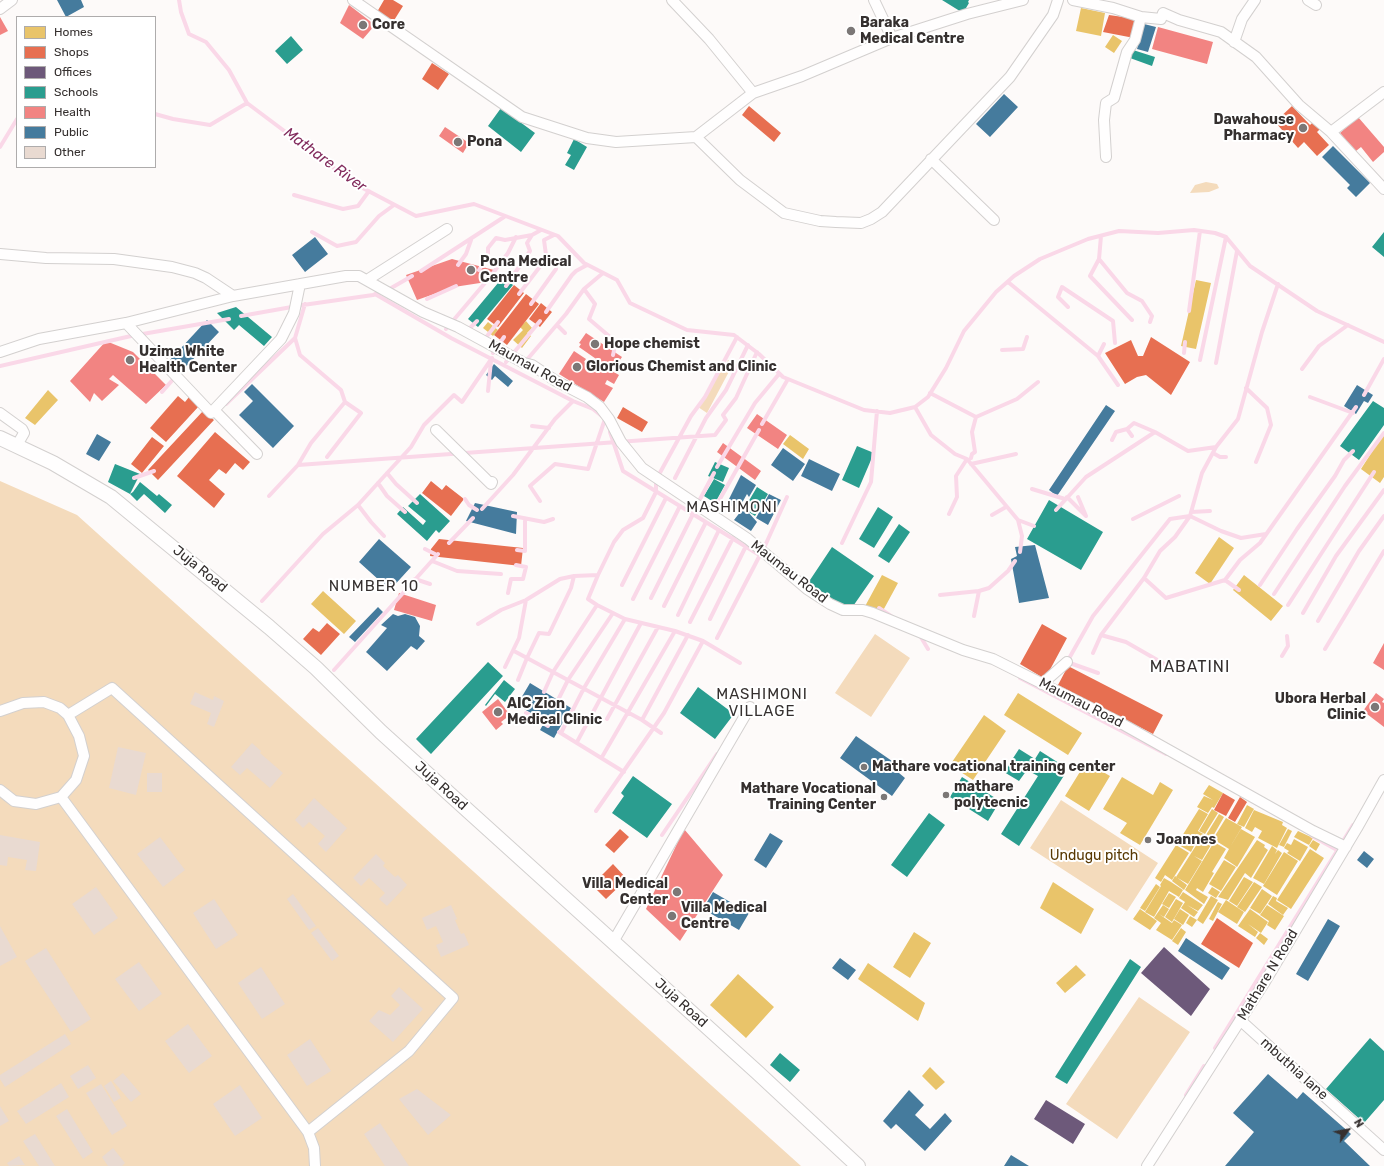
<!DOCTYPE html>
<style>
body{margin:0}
#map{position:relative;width:1384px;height:1166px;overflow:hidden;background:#fdfaf9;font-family:Rubik,sans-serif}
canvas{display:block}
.legend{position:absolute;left:16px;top:16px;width:140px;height:152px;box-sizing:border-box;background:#fff;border:1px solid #aeacac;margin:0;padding:5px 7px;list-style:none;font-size:12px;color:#35302f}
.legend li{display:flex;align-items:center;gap:8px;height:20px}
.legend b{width:20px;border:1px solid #aeacac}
.north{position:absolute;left:1328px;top:1110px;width:40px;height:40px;-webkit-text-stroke:3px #fff;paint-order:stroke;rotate:58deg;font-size:11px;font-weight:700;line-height:16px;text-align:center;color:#35302f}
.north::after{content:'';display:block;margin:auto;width:14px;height:18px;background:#35302f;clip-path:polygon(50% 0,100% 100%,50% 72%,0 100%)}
</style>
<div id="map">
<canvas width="1384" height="1166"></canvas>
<ul class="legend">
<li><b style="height:11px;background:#e9c46a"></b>Homes</li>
<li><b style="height:11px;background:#e76f51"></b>Shops</li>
<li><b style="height:11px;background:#6d597a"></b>Offices</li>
<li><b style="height:11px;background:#2a9d8f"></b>Schools</li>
<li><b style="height:11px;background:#f28482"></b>Health</li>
<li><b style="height:11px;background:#457b9d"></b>Public</li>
<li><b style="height:11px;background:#e9dad1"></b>Other</li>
</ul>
<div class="north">N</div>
</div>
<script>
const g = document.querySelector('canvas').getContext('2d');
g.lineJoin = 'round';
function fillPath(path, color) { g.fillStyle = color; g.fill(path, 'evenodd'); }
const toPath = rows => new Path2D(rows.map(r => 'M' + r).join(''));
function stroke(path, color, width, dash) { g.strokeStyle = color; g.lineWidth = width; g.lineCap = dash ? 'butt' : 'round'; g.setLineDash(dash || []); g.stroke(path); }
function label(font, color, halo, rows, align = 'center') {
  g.font = font + ' Rubik,sans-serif'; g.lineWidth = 4; g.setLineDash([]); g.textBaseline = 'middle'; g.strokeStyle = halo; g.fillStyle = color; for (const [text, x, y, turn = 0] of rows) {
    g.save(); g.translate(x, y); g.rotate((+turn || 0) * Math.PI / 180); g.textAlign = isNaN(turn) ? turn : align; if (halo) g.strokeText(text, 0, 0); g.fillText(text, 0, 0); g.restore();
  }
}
const green = toPath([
 [1206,182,1217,184,1219,188,1209,192,1190,193,1195,185],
 [728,360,733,364,707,413,698,407],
 [0,481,77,515,801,1166,0,1166],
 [875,634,910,658,871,717,835,693],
 [1061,800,1158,863,1127,911,1030,848],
 [1139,997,1190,1032,1117,1139,1066,1104]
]);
const homes = toPath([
 [1081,8,1105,13,1101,36,1076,31],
 [1113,35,1122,41,1114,53,1105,47],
 [1196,280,1211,283,1196,349,1181,346],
 [526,321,532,328,527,333,531,336,522,348,513,340,523,330,520,327],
 [488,322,498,330,493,336,483,328],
 [48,390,58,400,35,425,25,418],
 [1384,433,1384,477,1380,483,1361,469],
 [790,435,809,449,803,459,783,444],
 [1219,537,1234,548,1210,584,1195,573],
 [882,575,898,583,879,618,863,610],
 [1244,575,1283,606,1271,621,1233,590],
 [323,591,356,621,344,634,311,604],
 [1018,693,1082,733,1068,755,1004,715],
 [984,715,1006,731,973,780,950,765],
 [1086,762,1110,776,1089,811,1065,796],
 [1122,777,1153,795,1160,782,1173,790,1140,845,1120,833,1127,823,1103,809],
 [1209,785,1223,793,1214,808,1212,807,1208,813,1197,807,1204,796,1213,800,1203,794],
 [1247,805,1254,809,1244,827,1237,824],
 [1199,809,1208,814,1198,831,1214,840,1202,860,1194,856,1202,861,1188,884,1176,877,1197,844,1192,841,1195,844,1191,852,1177,844],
 [1212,809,1218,813,1205,834,1199,831],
 [1254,810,1283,822,1282,825,1287,828,1277,848,1258,838,1262,831,1255,827,1252,832,1245,828],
 [1219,814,1224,817,1212,838,1206,835],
 [1226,818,1242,827,1230,847,1241,829,1255,837,1237,867,1224,858,1229,849,1213,839],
 [1288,829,1292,831,1284,847,1279,845],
 [1298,831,1313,838,1309,845,1294,837],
 [1294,839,1308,847,1300,861,1287,853,1289,851,1284,848,1287,843,1291,845],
 [1257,840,1265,845,1264,847,1268,850,1251,878,1245,873,1228,900,1218,897],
 [1313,840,1320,844,1316,851,1309,846],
 [1214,842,1226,849,1212,872,1214,873,1203,892,1197,888,1196,890,1208,897,1204,904,1185,890],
 [1176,845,1189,853,1172,880,1165,875,1161,882,1155,878],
 [1272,846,1277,850,1275,854,1278,850,1282,853,1264,884,1253,878],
 [1310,849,1324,858,1291,909,1277,900],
 [1284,852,1298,861,1277,895,1263,886],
 [1224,860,1236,867,1221,891,1209,884],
 [1175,876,1187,885,1184,890,1172,881],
 [1244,877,1253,882,1237,906,1229,901],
 [1164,878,1171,882,1170,883,1171,882,1183,890,1179,897,1169,891,1154,917,1145,912,1161,886,1160,885],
 [1053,882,1094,909,1081,934,1040,908],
 [1254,882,1262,887,1245,912,1237,907],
 [1156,884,1160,887,1145,911,1140,908],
 [1212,887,1220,892,1216,898,1208,893],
 [1262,889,1272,896,1260,914,1250,908],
 [1183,892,1203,905,1198,911,1187,905,1198,912,1194,917,1181,908,1185,902,1179,898],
 [1169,893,1176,897,1169,908,1162,904],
 [1211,896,1218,900,1203,924,1197,920],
 [1273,896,1277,898,1276,901,1288,908,1283,915,1268,904],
 [1176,899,1183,903,1172,922,1165,917],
 [1226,900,1244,912,1237,924,1218,912],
 [1218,902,1222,904,1213,921,1209,919],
 [1163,905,1169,909,1164,917,1159,914,1172,923,1174,920,1182,925,1172,940,1156,930,1161,923,1154,918],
 [1267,905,1284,916,1275,930,1267,925,1269,921,1260,915],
 [1140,909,1157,921,1150,930,1133,919],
 [1180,909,1189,915,1183,925,1174,919],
 [1250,909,1268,922,1261,933,1248,924,1258,932,1255,937,1238,926],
 [1190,916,1197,920,1192,927,1186,923],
 [1181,928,1186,932,1178,945,1172,941],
 [914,932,931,943,910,978,893,967],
 [1260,933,1268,939,1264,945,1256,938],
 [868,963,925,1003,918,1021,858,979],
 [1076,965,1086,975,1065,993,1056,983],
 [738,974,774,1007,746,1038,710,1005],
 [930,1067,945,1082,936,1090,922,1076]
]);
const shops = toPath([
 [384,0,393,0,403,6,393,22,377,12],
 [1109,15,1137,19,1134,38,1103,32],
 [432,63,449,74,438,90,422,79],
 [749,106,781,133,774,142,742,115],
 [1292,106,1310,125,1313,122,1320,129,1317,132,1329,145,1317,156,1304,142,1298,148,1275,122],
 [514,285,524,293,498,327,487,319],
 [526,294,539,304,507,345,494,335],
 [541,303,552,312,540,327,529,319],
 [1151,337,1190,362,1171,395,1146,375,1137,377,1125,384,1105,353,1131,340,1138,356,1143,356],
 [178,396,185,402,189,397,199,406,166,442,150,428],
 [623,407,648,422,642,432,617,418],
 [203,411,214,420,158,480,148,470],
 [215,432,250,462,243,470,235,463,226,474,219,469,209,480,225,494,214,508,177,476],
 [152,437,164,446,142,473,131,464],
 [431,481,442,490,446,485,464,499,451,516,422,493],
 [439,539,523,548,521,566,430,556,431,549],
 [327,623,340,634,321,655,303,639,313,628,319,632],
 [1042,624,1067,638,1045,679,1020,664],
 [1068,666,1163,715,1153,734,1058,685],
 [1223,793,1235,800,1226,816,1214,810],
 [1240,797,1247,802,1235,822,1228,818],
 [620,829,629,837,614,853,605,845],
 [613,864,627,879,606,899,592,885],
 [1217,918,1253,943,1239,968,1201,944]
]);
const offices = toPath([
 [1164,947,1210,989,1191,1016,1141,973],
 [1046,1100,1085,1124,1073,1144,1034,1119]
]);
const schools = toPath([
 [942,0,969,0,968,2,969,3,963,13],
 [291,36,303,50,287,64,275,51],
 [1133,50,1155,57,1152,66,1130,58],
 [501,108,535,133,521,152,488,126],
 [574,139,587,147,574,170,565,165,571,155,567,153],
 [1384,232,1384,257,1372,247],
 [503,277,513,285,478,327,468,319],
 [236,307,272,337,264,346,239,325,234,330,217,313],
 [1373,401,1384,408,1384,425,1359,460,1340,446],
 [857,446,874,453,859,488,842,480],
 [715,462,729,468,723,482,708,476],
 [115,464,140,474,130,494,108,482],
 [714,479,725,485,715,503,704,496],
 [140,482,157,496,159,494,172,505,165,513,144,494,137,501,130,494,133,492],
 [757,487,768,494,755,516,744,509],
 [420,494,450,521,439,533,436,530,427,541,397,514,403,507,423,525,426,521,408,506],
 [1049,500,1103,532,1081,570,1027,539],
 [878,507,893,517,874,548,859,539],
 [899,524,910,532,889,563,878,556],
 [832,547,874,576,849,612,808,583],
 [488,662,503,676,431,754,416,739],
 [504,680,515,689,505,702,495,694,486,706,485,705],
 [698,687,734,714,715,739,680,713],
 [1019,749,1035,759,1040,751,1062,765,1059,770,1065,774,1019,846,1001,834,1038,776,1027,770,1019,781,1004,772],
 [633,776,672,804,647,838,612,813,624,796,621,793],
 [962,777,1000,801,988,821,950,797],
 [929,813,945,825,907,877,891,865],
 [1130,959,1141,967,1067,1084,1055,1077],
 [1370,1038,1384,1051,1384,1100,1364,1123,1326,1089],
 [780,1053,800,1070,790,1082,770,1065]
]);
const health = toPath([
 [349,5,375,25,363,39,340,23],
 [0,17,8,31,0,35],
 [1158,27,1213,42,1207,64,1152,49],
 [1358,117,1384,147,1384,152,1373,162,1361,147,1356,151,1340,133],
 [445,127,469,143,463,153,439,136],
 [452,259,494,270,493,281,454,287,417,300,406,275],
 [586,333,622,357,612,371,619,375,614,384,607,380,605,384,613,388,604,402,559,374,574,351,586,359,584,362,598,371,603,365,609,368,579,347,581,344,579,343],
 [106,341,133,352,166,385,146,404,113,375,109,379,119,385,102,401,94,393,90,402,70,381],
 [757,414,787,435,778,449,747,428],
 [723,443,761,471,755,480,717,452],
 [399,593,436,605,432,621,394,610],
 [1384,643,1384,670,1373,663],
 [1376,693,1384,699,1382,702,1384,703,1384,727,1363,711],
 [498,699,510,715,501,722,503,724,496,730,482,712],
 [684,829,723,875,680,941,646,909]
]);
const public = toPath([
 [57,0,81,0,84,7,66,17],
 [1144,24,1156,27,1148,52,1137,49],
 [1004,94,1018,107,990,137,976,124],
 [1333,146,1370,183,1356,197,1347,188,1350,185,1322,157],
 [315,237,328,254,305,272,292,255],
 [207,320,219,332,180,373,168,362],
 [494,364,513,381,508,387,495,376,492,380,486,375],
 [252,384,294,426,273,448,239,415,253,401,244,392],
 [1357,385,1373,395,1368,403,1364,401,1356,414,1344,406],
 [1106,405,1115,411,1057,496,1049,490],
 [97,434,111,442,99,461,86,454],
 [783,448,805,464,793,481,771,465],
 [809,459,840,474,832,491,801,476],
 [741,475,756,485,749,497,747,494,738,510,727,503],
 [769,494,781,500,768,525,756,518],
 [475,503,517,512,516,534,466,521],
 [741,511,748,512,757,522,751,531,734,520],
 [379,539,411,567,390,590,359,562],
 [1035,545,1049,598,1019,603,1011,559,1017,556,1015,547],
 [378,607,383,612,355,642,349,637],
 [393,614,398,616,405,614,415,617,420,626,419,636,425,641,417,650,411,646,387,671,366,652,387,628,381,625],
 [530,683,571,708,554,738,540,730,545,721,517,705],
 [856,736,902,768,899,773,905,778,892,796,840,758],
 [770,833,783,841,766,868,754,860],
 [1364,851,1374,859,1367,868,1357,860],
 [713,892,749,913,739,930,703,909],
 [1328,919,1340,926,1308,981,1296,974],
 [1186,938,1230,968,1222,980,1178,951],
 [840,958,856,970,848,980,832,968],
 [1268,1074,1297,1099,1303,1092,1351,1134,1344,1141,1370,1166,1225,1166,1254,1132,1233,1113],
 [909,1090,924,1105,915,1115,930,1129,945,1113,952,1121,925,1151,896,1124,891,1129,883,1121],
 [1011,1155,1029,1166,1004,1166]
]);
const stream = toPath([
 [179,0,181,12,189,34,206,42,229,70,247,103],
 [155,114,173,119,210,125,247,103,355,184,416,216,474,204,558,236,584,263,617,280,630,303,687,330,734,335,759,354,783,377,864,410,890,413,915,407,928,397,946,368,964,331,996,292,1014,276,1040,259,1088,239,1119,231,1158,233,1194,230,1215,233,1226,237,1250,266,1317,311,1384,342],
 [0,147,17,119],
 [294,195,343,209,358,206,369,191],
 [312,232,337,246,356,242,379,216,394,205],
 [1101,236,1099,259,1127,293,1142,301,1152,316,1150,322],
 [1099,259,1090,276,1132,320],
 [458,265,466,254,471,240],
 [479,270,488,256,488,248,496,238,505,240,532,235,541,230],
 [421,271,504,217],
 [1008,282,1098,356,1104,344],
 [506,286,530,251,527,243,532,235],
 [584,289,595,304,589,319,616,342,613,355],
 [375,294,451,338,573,401,593,409,603,417],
 [519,294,545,260,546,255,544,240,554,235],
 [427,299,456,286],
 [531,304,556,269,556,264,546,257],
 [1068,307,1058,297,1062,287,1113,321,1115,343],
 [1189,311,1200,231],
 [546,312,572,275,576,271,587,265],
 [241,316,303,305,373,295,386,291,412,276],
 [557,325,565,333],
 [446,329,490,277,508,253,516,237],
 [469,329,477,321],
 [484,340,498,322],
 [1002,350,1023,349,1027,337],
 [493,353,504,337],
 [1184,353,1185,342],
 [1098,356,1118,385],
 [1200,360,1226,237],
 [506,362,540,321],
 [525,362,566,314,584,289,603,273],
 [1216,363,1237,251],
 [0,366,131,336,229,319],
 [1302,369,1319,346,1348,325],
 [1246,388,1267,408,1271,425,1256,462],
 [488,391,491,361],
 [162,392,176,376],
 [930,393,976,417,1017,399,1038,382],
 [1364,395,1384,359],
 [1310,397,1353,413],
 [226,404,295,338,305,304],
 [915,407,931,435,955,454,967,459,1018,520,1022,536,1020,552],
 [762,424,788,379],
 [532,426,549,428],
 [1127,429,1132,436],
 [610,432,623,471,761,556],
 [1112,440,1116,432,1127,429,1134,423,1155,432],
 [1213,453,1220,457,1226,457],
 [327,457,361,413,345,402],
 [971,458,972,454,975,452,972,432,976,417],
 [971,464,1016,454],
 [298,465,715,435,726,420,723,415,736,398,757,352],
 [717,467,755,403,779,374],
 [387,473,396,484,417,503],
 [134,478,154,471],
 [675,478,706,418,726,390,748,345],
 [378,483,387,496,405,512],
 [1032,489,1065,499],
 [269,496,298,465,311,443,345,402,341,390,300,355,295,338],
 [1067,497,1086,516,1078,497],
 [465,499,469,505,477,510],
 [540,501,530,486,555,464,588,469,605,419],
 [699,501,714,473],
 [358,505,371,522,384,536],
 [482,509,513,475,555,419,573,401],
 [1056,510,1086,477,1155,432,1188,451,1216,447,1238,419,1262,332,1278,284],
 [1191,512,1210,511],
 [712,513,759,430],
 [949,514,957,497,956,476,967,459],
 [992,515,1006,507],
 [513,516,544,522,553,519],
 [1133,519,1179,496],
 [1018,520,1034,526],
 [449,543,473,518],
 [842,543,871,482,877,411],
 [764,548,787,497],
 [425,549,435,554],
 [517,550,525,551,525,520],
 [432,561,457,571,501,574],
 [598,575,588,599,597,605,625,619,675,631,703,641,740,663],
 [1144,578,1166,598,1225,580,1240,560,1260,543,1356,407],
 [1225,580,1239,590],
 [414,581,415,579,430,584],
 [622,585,666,498],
 [1260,585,1297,529,1335,476,1344,460,1353,451],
 [508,593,511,579,523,579,526,567,516,565],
 [1274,594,1345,486,1384,433],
 [940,595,979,591],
 [651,598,693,514],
 [633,599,680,506],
 [262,601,323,534,358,505,378,483,411,447,424,425,454,395,462,402,492,358],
 [1288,605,1374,472],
 [664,606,706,522],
 [879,608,891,616],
 [1303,613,1336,556,1384,490],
 [678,615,719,530],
 [974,616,979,591,989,588,1008,571,1015,561],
 [710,619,746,546],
 [1318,621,1359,551,1384,516],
 [690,622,733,538],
 [478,624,501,610,526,600,560,579,574,576,598,575,614,542,623,530,643,518,656,492,656,480,691,416,705,397,737,337],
 [919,634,928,649],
 [1101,635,1126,642,1166,665],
 [717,638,760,555],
 [1325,649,1384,551],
 [514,651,642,720,661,733],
 [1093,653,1101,635,1144,578,1160,551,1175,537,1190,516,1202,473,1216,447],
 [1282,656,1288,646,1287,636],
 [505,667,519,638,526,600],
 [334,670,438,554],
 [1098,673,1067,662,1093,616,1170,519,1190,516,1221,531,1241,538,1266,534],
 [1020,678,1166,754],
 [518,680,527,658,539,633,549,634,571,588,574,576],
 [544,692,553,672,597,605],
 [558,700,568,680,613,613],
 [526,713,548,726],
 [607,719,658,627],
 [642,720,688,635],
 [559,732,624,772],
 [561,733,584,688,625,619],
 [577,742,641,623],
 [602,757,675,631],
 [596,811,664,713,703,641],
 [662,835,717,754],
 [1312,836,1337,850],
 [1215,1048,1353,825],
 [1186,1095,1204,1066]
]);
const building = toPath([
 [195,692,213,700,214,696,224,701,214,727,207,724,211,713,190,704],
 [252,743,261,751,260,753,283,773,270,788,247,768,240,775,231,767],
 [118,747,146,753,136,795,109,788],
 [147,773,162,773,162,792,147,792],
 [314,798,347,828,326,852,318,844,325,836,309,822,303,828,295,820],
 [0,835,40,842,36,871,25,870,27,860,8,857,7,866,0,865],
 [160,837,185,870,163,887,137,854],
 [376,854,385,863,383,866,395,877,398,875,407,885,387,906,379,899,385,893,369,878,361,886,353,878],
 [96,887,118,918,94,935,72,904],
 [293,894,316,926,309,930,287,899],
 [214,899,238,935,216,949,193,913],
 [451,905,457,919,455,920,461,934,464,933,469,945,441,957,436,945,443,942,436,926,427,930,422,918],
 [0,926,17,957,0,966],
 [318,928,339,956,332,961,311,933],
 [46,948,91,1019,71,1032,25,961],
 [139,962,162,994,139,1011,115,979],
 [261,967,285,1004,262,1019,238,983],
 [399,987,423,1009,393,1042,369,1021,379,1010,390,1015,400,1005,391,996],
 [188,1024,212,1056,189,1073,165,1041],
 [65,1034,71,1044,5,1087,0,1079,0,1075],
 [310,1039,331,1071,307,1086,287,1055],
 [88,1065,96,1078,78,1089,70,1076],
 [123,1073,141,1094,131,1102,113,1081],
 [111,1081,121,1098,114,1102,104,1086],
 [61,1083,69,1097,26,1124,17,1111],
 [101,1084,127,1126,112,1135,86,1093],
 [240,1085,262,1118,235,1136,213,1104],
 [417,1089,451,1115,428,1135,399,1099],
 [0,1106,9,1121,0,1126],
 [67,1109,93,1152,83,1159,56,1116],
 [380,1123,409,1166,385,1166,364,1134],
 [35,1134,55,1166,39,1166,23,1141],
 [113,1148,125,1163,122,1166,108,1166,102,1157],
 [19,1156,25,1165,9,1166,7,1163]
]);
const street = toPath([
 [353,0,522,117,587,138,616,142,696,137,753,93,802,76,892,38,967,14,1023,0],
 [672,0,709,39,753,93],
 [874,0,892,38],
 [1073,0,1113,8,1141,17,1161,19,1163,13,1179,20,1221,32,1256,57,1299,105,1331,132,1384,189],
 [1308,0,1316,5],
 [0,9,12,0],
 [1234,42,1242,19,1255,0],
 [1331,132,1384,92],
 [696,137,740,180,784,213,820,221,836,222,861,223,871,219,882,212,1010,77,1053,15,1058,0],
 [1106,157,1104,120,1106,103,1114,98,1127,52,1135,40,1141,17],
 [931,159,994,220],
 [0,254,46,258,114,259,172,267,195,273,206,278,233,296],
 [367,280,447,229],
 [126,323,211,413,281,339,294,313,300,284],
 [0,352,39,339,126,323,233,296,346,276,359,276,423,312,458,327,524,363,532,365,556,381,587,397,600,407,609,419,621,442,642,468,748,539,807,589,830,604,843,610,863,610,873,613,963,650,993,659,1117,721,1313,831,1346,847],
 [214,410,257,454],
 [0,413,22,429,24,433,17,445],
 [436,430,491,484,492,482],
 [1042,684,1067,662],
 [0,711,23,703,44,702,60,708,68,715,79,736,84,756,76,780,61,797,36,804,14,801,0,790],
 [61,797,308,1132,409,1051,453,998,112,688,68,715],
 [613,942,750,707],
 [1240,1020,1384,1150],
 [308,1132,314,1148,315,1166],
 [1147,1166,1266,980,1357,828,1384,780]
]);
const secondary = toPath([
 [0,438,53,463,111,497,269,627,316,668,381,732,757,1072,858,1166]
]);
const markers = [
 [363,25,5,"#7b7776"],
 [851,31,5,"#7b7776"],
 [1303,128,5,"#7b7776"],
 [458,142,5,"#7b7776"],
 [471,270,5,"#7b7776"],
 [595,344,5,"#7b7776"],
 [130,360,5,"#7b7776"],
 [577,367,5,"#7b7776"],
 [1375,707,5,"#7b7776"],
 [498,712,5,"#7b7776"],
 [864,767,4,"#7b7776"],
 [946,795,4,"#7b7776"],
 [884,797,4,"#7b7776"],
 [1148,840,4,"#7b7776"],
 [677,892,5,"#7b7776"],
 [672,916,5,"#7b7776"]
];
const poiNames = [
 ["Baraka",860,23],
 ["Medical Centre",860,39],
 ["Core",372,25],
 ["Dawahouse",1294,120,"right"],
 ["Pharmacy",1294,136,"right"],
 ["Pona",467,142],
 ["Pona Medical",480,262],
 ["Centre",480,278],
 ["Hope chemist",604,344],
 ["Uzima White",139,352],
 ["Health Center",139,368],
 ["Glorious Chemist and Clinic",586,367],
 ["Ubora Herbal",1366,699,"right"],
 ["Clinic",1366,715,"right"],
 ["AIC Zion",507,704],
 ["Medical Clinic",507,720],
 ["Mathare vocational training center",872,767],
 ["mathare",954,787],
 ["polytecnic",954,803],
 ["Mathare Vocational",876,789,"right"],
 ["Training Center",876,805,"right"],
 ["Joannes",1156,840],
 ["Villa Medical",668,884,"right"],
 ["Center",668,900,"right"],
 ["Villa Medical",681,908],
 ["Centre",681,924]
];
const streetNames = [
 ["Maumau Road",530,366,29],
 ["Juja Road",200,569,39],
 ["Maumau Road",789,572,38],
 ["Maumau Road",1081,703,27],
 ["Juja Road",441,786,42],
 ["Mathare N Road",1268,975,-59],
 ["Juja Road",681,1003,42],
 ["mbuthia lane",1294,1069,42]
];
const parkNames = [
 ["Undugu pitch",1094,856]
];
const waterNames = [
 ["Mathare River",325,160,36]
];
const neighbourhoodNames = [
 ["MASHIMONI",732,508],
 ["NUMBER 10",374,587],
 ["MASHIMONI",762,695],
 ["VILLAGE",762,712]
];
const quarterNames = [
 ["MABATINI",1190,667]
];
fillPath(green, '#f4dbbc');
fillPath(homes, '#e9c46a');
fillPath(shops, '#e76f51');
fillPath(offices, '#6d597a');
fillPath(schools, '#2a9d8f');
fillPath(health, '#f28482');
fillPath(public, '#457b9d');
stroke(stream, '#fad8e8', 4);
fillPath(building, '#e9dad1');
stroke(street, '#d3d0cf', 12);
stroke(secondary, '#d3d0cf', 16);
stroke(street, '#fffefe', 10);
stroke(secondary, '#fffefe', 14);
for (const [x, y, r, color] of markers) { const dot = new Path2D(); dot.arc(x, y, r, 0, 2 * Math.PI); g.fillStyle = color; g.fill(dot); stroke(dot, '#fff', 1.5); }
label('bold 14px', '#35302f', '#fff', poiNames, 'left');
label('14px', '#35302f', '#fff', streetNames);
label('14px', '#583802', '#fff', parkNames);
label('italic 15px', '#832d5e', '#fff', waterNames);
g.letterSpacing = '1px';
label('15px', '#35302f', '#fff', neighbourhoodNames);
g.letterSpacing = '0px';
g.letterSpacing = '1px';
label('16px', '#35302f', '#fff', quarterNames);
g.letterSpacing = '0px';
</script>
